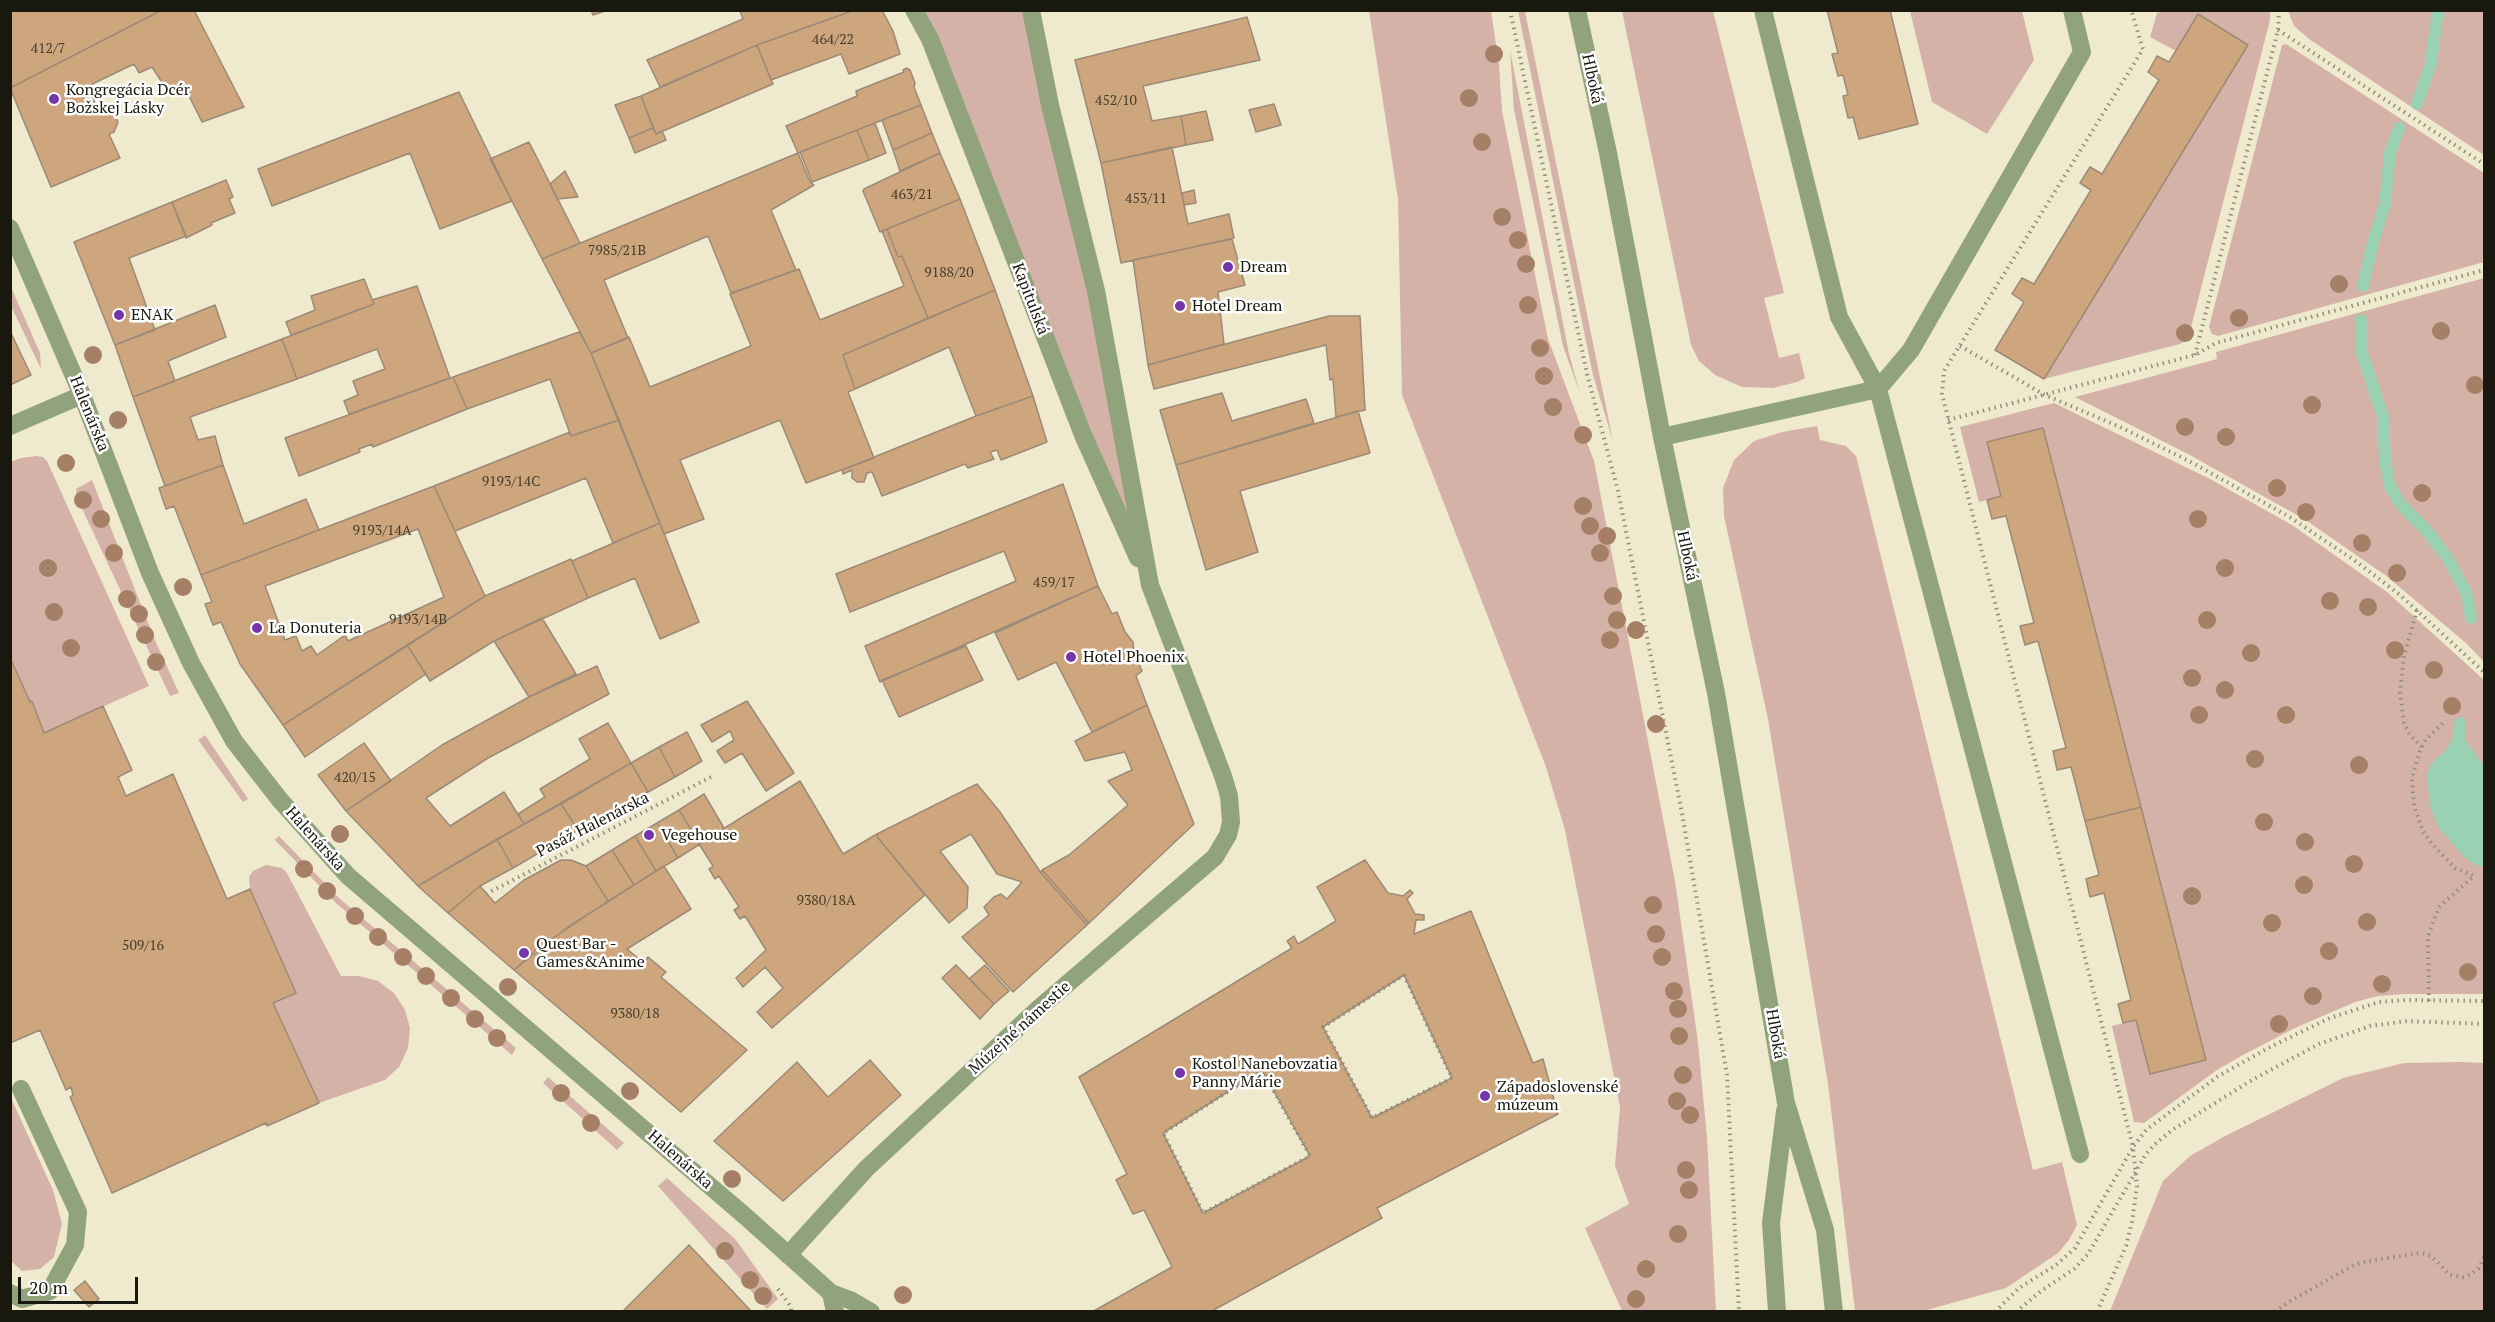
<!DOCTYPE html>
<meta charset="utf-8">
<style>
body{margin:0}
#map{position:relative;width:2495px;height:1322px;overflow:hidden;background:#efeace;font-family:"PT Serif",serif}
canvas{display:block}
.frame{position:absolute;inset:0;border:12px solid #19180e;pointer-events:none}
.scale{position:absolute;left:18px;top:1277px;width:120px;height:27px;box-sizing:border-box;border:3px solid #19180e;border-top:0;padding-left:8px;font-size:18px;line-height:21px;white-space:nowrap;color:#19180e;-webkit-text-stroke:4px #fff;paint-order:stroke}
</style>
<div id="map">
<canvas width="2495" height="1322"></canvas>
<div class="frame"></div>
<div class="scale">20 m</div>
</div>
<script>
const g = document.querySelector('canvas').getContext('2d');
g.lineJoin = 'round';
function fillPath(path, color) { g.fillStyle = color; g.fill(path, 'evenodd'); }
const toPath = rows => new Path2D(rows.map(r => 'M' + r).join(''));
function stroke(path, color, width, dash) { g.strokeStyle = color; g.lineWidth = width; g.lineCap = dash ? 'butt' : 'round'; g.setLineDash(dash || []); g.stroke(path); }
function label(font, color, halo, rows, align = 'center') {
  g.font = font + ' "PT Serif",serif'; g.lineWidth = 5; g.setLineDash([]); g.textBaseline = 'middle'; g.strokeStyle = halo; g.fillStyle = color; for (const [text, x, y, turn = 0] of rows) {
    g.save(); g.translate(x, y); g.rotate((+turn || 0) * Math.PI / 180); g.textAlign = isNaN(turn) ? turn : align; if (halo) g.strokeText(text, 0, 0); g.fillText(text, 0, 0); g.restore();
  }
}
const green = toPath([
 [2168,10,2270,11,2270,20,2188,339,2180,344,2044,379,2248,45,2198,14,2176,51,2150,37,2157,13],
 [915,11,1032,11,1150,585],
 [1369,11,1491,11,1499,65,1502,111,1548,339,1594,461,1675,881,1698,1042,1707,1138,1716,1311,1622,1311,1585,1228,1629,1204,1615,1166,1620,1107,1565,830,1546,767,1402,395,1398,199],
 [1518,11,1525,11,1613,441,1593,375],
 [1622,11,1713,11,1784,293,1764,298,1779,358,1799,353,1805,378,1797,382,1773,388,1742,387,1715,375,1699,361,1691,345],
 [1910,11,2022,11,2034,60,1987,134,1932,102],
 [2288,11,2484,11,2484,155,2309,39,2294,26],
 [2286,44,2484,173,2484,262,2218,336,2212,334,2209,327,2282,45],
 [1510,50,1569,354,1580,393,1563,346,1514,110],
 [2484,278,2484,662,2466,643,2385,575,2304,519,2188,454,2075,397,2217,359,2216,352],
 [11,287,40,353,41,369,11,306],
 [2054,403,2210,479,2292,525,2387,592,2484,680,2484,994,2406,994,2378,996,2355,1002,2295,1028,2243,1055,2217,1070,2144,1123,2134,1122,2112,1026,2136,1020,2206,1059,2043,428,1987,442,2001,496,1979,502,1960,427],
 [1817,426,1820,440,1846,446,1856,456,2033,1170,2062,1162,2077,1225,2069,1240,2058,1253,2006,1288,1923,1311,1855,1311,1828,1084,1768,719,1724,516,1723,488,1734,460,1754,441,1782,432],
 [36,456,43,457,47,461,149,686,44,733,32,702,30,702,11,657,10,462,21,458],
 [92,480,154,638,179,693,170,696,77,498,76,489],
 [205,735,248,799,243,802,198,740],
 [279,836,340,899,516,1048,512,1055,336,903,275,840],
 [266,865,282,868,287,873,341,976,359,976,378,981,394,993,405,1010,410,1028,408,1048,399,1067,385,1080,319,1103,273,1003,296,993,250,889,249,877,253,871],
 [2461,1062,2484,1063,2484,1311,2110,1311,2163,1181,2190,1156,2225,1136,2343,1078,2404,1063],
 [548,1077,624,1143,617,1150,543,1083],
 [11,1098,53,1190,62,1224,54,1257,40,1269,22,1271,11,1261],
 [667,1178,736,1240,778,1299,767,1309,658,1186]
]);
const water = toPath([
 [2453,737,2463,738,2484,766,2484,867,2472,863,2464,857,2438,827,2430,806,2427,775,2430,765,2445,751]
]);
const stream = toPath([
 [2417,104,2431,63,2438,10],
 [2363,286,2372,246,2385,204,2390,153,2399,128],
 [2361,320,2362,353,2383,417,2385,460,2390,487,2402,506,2426,530,2447,557,2466,592,2471,618],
 [2459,737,2460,723]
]);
const building = toPath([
 [10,10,162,10,10,88,10,10],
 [162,10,194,10,244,107,202,122,183,84,167,90,152,67,139,73,134,64,88,86,97,108,104,106,113,111,118,122,114,132,109,134,120,158,51,187,10,88,162,10],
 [591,10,608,10,593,15,591,10],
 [855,10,882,10,893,31,900,54,849,74,841,54,771,80,757,45,855,10],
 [855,10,757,45,660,87,647,60,743,19,740,11,742,10,855,10],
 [1827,10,1890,10,1918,124,1859,139,1853,117,1848,118,1843,96,1848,95,1843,75,1838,76,1832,54,1838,53,1827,10],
 [2198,14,2248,45,2044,379,1995,350,2024,302,2012,294,2022,278,2034,284,2091,190,2080,183,2090,167,2102,174,2159,80,2148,72,2157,56,2169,62,2198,14],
 [1247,17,1260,60,1143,86,1152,121,1181,116,1186,145,1101,163,1075,60,1247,17],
 [757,45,773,84,656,134,641,96,757,45],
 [906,68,910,70,915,83,914,87,921,105,798,153,786,126,857,96,856,91,904,72,903,70,906,68],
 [459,92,512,201,440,229,410,153,272,206,258,169,459,92],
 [641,96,653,128,629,138,615,105,641,96],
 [1274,104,1281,125,1256,132,1249,110,1274,104],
 [921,105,932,133,893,150,882,120,921,105],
 [1206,111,1213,140,1186,145,1181,116,1206,111],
 [875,123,886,153,869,160,857,130,875,123],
 [653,128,656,134,662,131,666,140,635,153,629,138,653,128],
 [857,130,869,160,812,182,800,152,857,130],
 [932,133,940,153,900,171,893,150,932,133],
 [529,142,580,243,542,259,490,159,529,142],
 [1172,147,1188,224,1229,214,1234,238,1121,263,1101,163,1172,147],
 [798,153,810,182,814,185,771,210,796,270,731,293,708,236,604,280,628,338,591,353,542,259,798,153],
 [940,153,960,199,880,232,863,191,864,189,940,153],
 [565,171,578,197,557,199,550,184,565,171],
 [226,180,233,197,229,199,235,213,211,223,212,225,186,238,172,202,226,180],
 [1194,190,1196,203,1184,205,1182,193,1194,190],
 [960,199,995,290,928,318,902,256,898,257,887,229,960,199],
 [172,202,186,236,129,258,155,330,115,345,74,242,172,202],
 [887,229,898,257,902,256,928,318,843,355,855,389,848,392,874,458,806,483,780,420,680,460,704,519,664,534,591,353,629,337,650,387,751,346,730,294,799,269,820,320,904,286,882,231,887,229],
 [1232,239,1245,285,1218,292,1224,344,1148,365,1133,260,1232,239],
 [364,279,374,304,291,335,286,322,315,310,311,296,364,279],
 [417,286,450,378,349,414,344,401,358,395,353,381,385,369,377,349,297,379,282,339,374,304,372,300,417,286],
 [995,290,1033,396,976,416,949,347,855,389,843,355,995,290],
 [215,305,226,337,168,361,175,381,133,397,115,345,215,305],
 [1329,316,1360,316,1365,410,1336,417,1333,379,1330,380,1326,345,1154,389,1148,365,1329,316],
 [10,331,31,375,10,385,10,331],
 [579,332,591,353,619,420,571,436,550,379,467,409,453,377,579,332],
 [282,339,297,379,190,417,198,440,215,436,223,465,165,486,133,397,282,339],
 [453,377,467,409,373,447,372,444,359,449,360,452,299,476,285,438,453,377],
 [1222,393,1232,421,1306,399,1314,423,1176,465,1160,410,1222,393],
 [1033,396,1047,442,1001,460,997,450,990,452,994,459,968,468,965,464,882,496,872,472,867,473,864,482,857,482,852,478,852,470,843,474,842,470,976,416,1033,396],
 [1358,411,1370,453,1240,491,1258,552,1206,570,1176,465,1358,411],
 [619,420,660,523,613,543,586,478,455,531,434,486,570,432,571,436,619,420],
 [2043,428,2141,807,2085,821,2071,767,2057,770,2053,751,2066,748,2038,641,2025,645,2020,626,2034,623,2006,516,1992,519,1987,500,2001,496,1987,442,2043,428],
 [223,465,244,524,306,499,319,530,201,575,174,506,166,509,159,488,223,465],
 [1063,484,1098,586,880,682,865,646,1016,581,1004,551,850,612,836,574,1063,484],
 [434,486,485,596,283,725,240,664,221,622,213,625,205,604,212,602,201,575,434,486],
 [418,529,444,597,348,641,345,635,317,655,311,646,302,651,296,636,285,640,265,586,418,529],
 [660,523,699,622,660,639,635,578,588,598,572,561,660,523],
 [571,559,588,598,494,641,430,681,407,645,485,596,571,559],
 [1098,586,1112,614,1117,612,1125,632,1133,642,1134,652,1142,671,1136,676,1147,705,1092,732,1056,662,1018,680,995,633,1098,586],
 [542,618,576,674,529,697,494,641,542,618],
 [407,645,426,674,305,757,283,725,407,645],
 [966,646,983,680,899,717,882,680,966,646],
 [10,657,30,702,32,701,44,733,103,706,132,770,118,777,126,796,173,774,227,899,250,889,296,993,273,1003,319,1103,267,1126,266,1123,112,1193,70,1097,73,1095,71,1087,66,1090,40,1030,10,1043,10,657],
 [597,666,609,694,488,758,426,798,450,826,504,792,524,824,418,886,346,811,442,745,529,697,597,666],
 [747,701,794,773,766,791,742,753,725,763,717,751,734,740,730,731,712,742,701,725,747,701],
 [1147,705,1194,824,1089,923,1042,870,1069,855,1128,805,1108,781,1132,770,1125,752,1085,761,1075,741,1147,705],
 [608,723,631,763,524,824,518,814,545,797,540,789,590,759,579,739,608,723],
 [687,732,702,761,675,777,659,747,687,732],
 [364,743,391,781,346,811,318,775,364,743],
 [659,747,675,777,648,792,631,763,659,747],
 [631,763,648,792,578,830,561,804,631,763],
 [800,781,843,854,877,834,878,838,925,895,772,1028,757,1012,783,988,765,967,743,987,736,978,766,950,745,916,740,919,734,910,739,907,719,876,715,879,709,869,713,866,699,844,800,781],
 [977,784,1000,812,1041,873,1087,925,1013,992,962,937,989,915,984,907,994,897,1001,894,1007,899,1022,882,997,874,971,834,940,851,968,887,967,908,949,923,878,838,877,834,977,784],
 [704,794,724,828,700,844,679,810,704,794],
 [561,804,578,830,513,868,497,839,561,804],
 [2141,807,2206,1060,2150,1074,2136,1020,2123,1023,2118,1004,2131,1000,2104,893,2090,897,2086,879,2099,875,2085,821,2141,807],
 [679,810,700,844,678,858,657,823,679,810],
 [657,823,678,858,656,871,635,836,657,823],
 [635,836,656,871,634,885,612,850,635,836],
 [497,839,513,868,480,886,448,913,418,886,497,839],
 [612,850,634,885,608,901,586,866,612,850],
 [561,860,571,860,586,866,608,901,537,949,514,970,448,913,480,886,495,903,524,880,561,860],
 [1365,860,1388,893,1403,896,1410,890,1413,893,1407,899,1415,914,1424,915,1424,920,1416,920,1414,934,1471,911,1533,1063,1543,1059,1558,1114,1377,1208,1382,1218,1210,1312,1092,1312,1172,1267,1144,1210,1133,1214,1116,1180,1127,1174,1079,1077,1292,948,1287,941,1294,936,1298,944,1336,921,1317,887,1365,860],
 [1404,975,1452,1078,1372,1118,1323,1027,1404,975],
 [1262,1070,1310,1156,1203,1213,1163,1133,1262,1070],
 [664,866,691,909,627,949,644,963,648,957,666,972,661,977,747,1050,681,1112,514,970,568,927,664,866],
 [1042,870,1089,923,1087,925,1041,873,1042,870],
 [956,965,994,1004,980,1019,942,978,956,965],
 [985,965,1009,991,994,1004,969,979,985,965],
 [870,1060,901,1095,783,1201,714,1141,797,1062,828,1097,870,1060],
 [689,1245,752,1312,622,1312,689,1245],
 [85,1281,99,1299,89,1307,74,1290,85,1281]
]);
const path = toPath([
 [1510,10,1587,374,1618,491,1682,813,1727,1075,1739,1312],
 [2278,30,2484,164],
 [1960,346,2045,395,2120,427,2189,461,2288,516,2357,562,2400,595,2484,672],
 [2195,355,2278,30,2279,10],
 [1948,420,2195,355,2216,343,2484,270],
 [2417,610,2404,656,2400,692,2404,723,2410,735,2422,747],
 [486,894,711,777],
 [1404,975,1452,1078,1372,1118,1323,1027,1404,975],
 [2429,1001,2428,937,2433,922,2439,907,2474,876,2455,868,2432,844,2423,832,2414,806,2412,778,2420,751,2426,739,2445,721],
 [1262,1070,1310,1156,1203,1213,1163,1133,1262,1070],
 [778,1289,791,1307,791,1312],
 [1995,1312,2019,1288,2056,1265,2075,1248,2133,1147,1942,394,1944,371,2143,49,2131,10],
 [2016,1312,2041,1291,2074,1269,2088,1254,2146,1154,2154,1145,2172,1130,2252,1080,2319,1044,2370,1026,2407,1021,2484,1024],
 [2097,1312,2126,1246,2132,1222,2137,1186,2133,1147,2146,1130,2217,1077,2268,1048,2330,1018,2379,1002,2406,1000,2484,1001],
 [2275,1312,2287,1303,2354,1265,2369,1261,2421,1253,2431,1256,2450,1275,2463,1277,2470,1275,2479,1268,2484,1257]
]);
const minor = toPath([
 [914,10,930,39,1083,435,1138,558],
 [1577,10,1608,153,1662,437,1716,693,1786,1103,1825,1230,1834,1312],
 [1763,10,1839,317,1878,389,2080,1154],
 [10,228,82,395,150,573,191,663,234,741,280,800,348,876,745,1216,831,1293,852,1301,871,1312],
 [10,426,82,395],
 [1662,437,1878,389,1911,350,2082,52,2072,10],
 [788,1255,867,1168,1038,1009,1215,857,1228,835,1231,822,1229,796,1223,776,1150,585,1096,291,1050,105,1031,10],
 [10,1293,22,1299,50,1291,75,1245,78,1212,21,1089],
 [831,1293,835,1312],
 [1777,1312,1771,1223,1785,1111]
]);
const trees = [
 [1494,54],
 [1469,98],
 [1482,142],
 [1502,217],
 [1518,240],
 [1526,264],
 [2339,284],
 [1528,305],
 [2239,318],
 [2441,331],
 [2185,333],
 [1540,348],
 [93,355],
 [1544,376],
 [2475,385],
 [2312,405],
 [1553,407],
 [118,420],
 [2185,427],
 [1583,435],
 [2226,437],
 [66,463],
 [2277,488],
 [2422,493],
 [83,500],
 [1583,506],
 [2306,512],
 [101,519],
 [2198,519],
 [1590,526],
 [1607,536],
 [2362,543],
 [114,553],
 [1600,553],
 [48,568],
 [2225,568],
 [2397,573],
 [183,587],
 [1613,596],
 [127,599],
 [2330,601],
 [2368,607],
 [54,612],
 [139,614],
 [1617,620],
 [2207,620],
 [1636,630],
 [145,635],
 [1610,640],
 [71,648],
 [2395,650],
 [2251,653],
 [156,662],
 [2434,670],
 [2192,678],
 [2225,690],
 [2452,706],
 [2199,715],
 [2286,715],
 [1656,724],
 [2255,759],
 [2359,765],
 [2264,822],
 [340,834],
 [2305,842],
 [2354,864],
 [304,869],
 [2304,885],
 [327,891],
 [2192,896],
 [1653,905],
 [355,916],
 [2367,922],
 [2272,923],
 [1656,934],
 [378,937],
 [2329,951],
 [403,957],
 [1662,957],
 [2468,972],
 [426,976],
 [2382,984],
 [508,987],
 [1674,991],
 [2313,996],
 [451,998],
 [1678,1009],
 [475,1019],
 [2279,1024],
 [1679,1036],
 [497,1038],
 [1683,1075],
 [630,1091],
 [561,1093],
 [1677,1101],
 [1690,1115],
 [591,1123],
 [1686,1170],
 [732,1179],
 [1689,1190],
 [1678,1234],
 [725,1251],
 [1646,1269],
 [750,1280],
 [903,1295],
 [763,1296],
 [1636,1299]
];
const markers = [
 [54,99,6,"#7435aa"],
 [1228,267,6,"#7435aa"],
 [1180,306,6,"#7435aa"],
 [119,315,6,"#7435aa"],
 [257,628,6,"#7435aa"],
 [1071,657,6,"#7435aa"],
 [649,835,6,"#7435aa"],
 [524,953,6,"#7435aa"],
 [1180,1073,6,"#7435aa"],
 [1485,1096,6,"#7435aa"]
];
const numberNames = [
 ["464/22",833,40],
 ["412/7",48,49],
 ["452/10",1116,101],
 ["463/21",912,195],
 ["453/11",1146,199],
 ["7985/21B",617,251],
 ["9188/20",949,273],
 ["9193/14C",511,482],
 ["9193/14A",382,531],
 ["459/17",1054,583],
 ["9193/14B",418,620],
 ["420/15",355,778],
 ["9380/18A",826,901],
 ["509/16",143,946],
 ["9380/18",635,1014]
];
const streetNames = [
 ["Hlboká",1592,79,78],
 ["Kapitulská",1030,299,69],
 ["Halenárska",89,414,68],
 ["Hlboká",1687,556,78],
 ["Pasáž Halenárska",593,825,-27],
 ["Halenárska",315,839,48],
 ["Múzejné námestie",1020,1028,-42],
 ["Hlboká",1775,1034,80],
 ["Halenárska",680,1160,41]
];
const poiNames = [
 ["Kongregácia Dcér",66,90],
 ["Božskej Lásky",66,108],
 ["Dream",1240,267],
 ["Hotel Dream",1192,306],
 ["ENAK",131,315],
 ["La Donuteria",269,628],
 ["Hotel Phoenix",1083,657],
 ["Vegehouse",661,835],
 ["Quest Bar -",536,944],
 ["Games&Anime",536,962],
 ["Kostol Nanebovzatia",1192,1064],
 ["Panny Márie",1192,1082],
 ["Západoslovenské",1497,1087],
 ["múzeum",1497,1105]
];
fillPath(green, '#d5b2a7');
fillPath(water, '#9ad1b3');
stroke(stream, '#9ad1b3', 12);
fillPath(building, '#cda67d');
stroke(building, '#9d8a76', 1.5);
stroke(path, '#918e7a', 4, [1.5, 4.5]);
stroke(minor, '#90a37c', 18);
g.fillStyle = '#a67f67';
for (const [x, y] of trees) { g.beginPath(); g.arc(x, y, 9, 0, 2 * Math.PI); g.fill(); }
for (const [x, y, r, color] of markers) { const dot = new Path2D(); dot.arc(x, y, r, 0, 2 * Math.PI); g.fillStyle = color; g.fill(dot); stroke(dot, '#fff', 2); }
label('14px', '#463c2a', null, numberNames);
label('16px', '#19180e', '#fff', streetNames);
label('16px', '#19180e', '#fff', poiNames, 'left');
</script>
